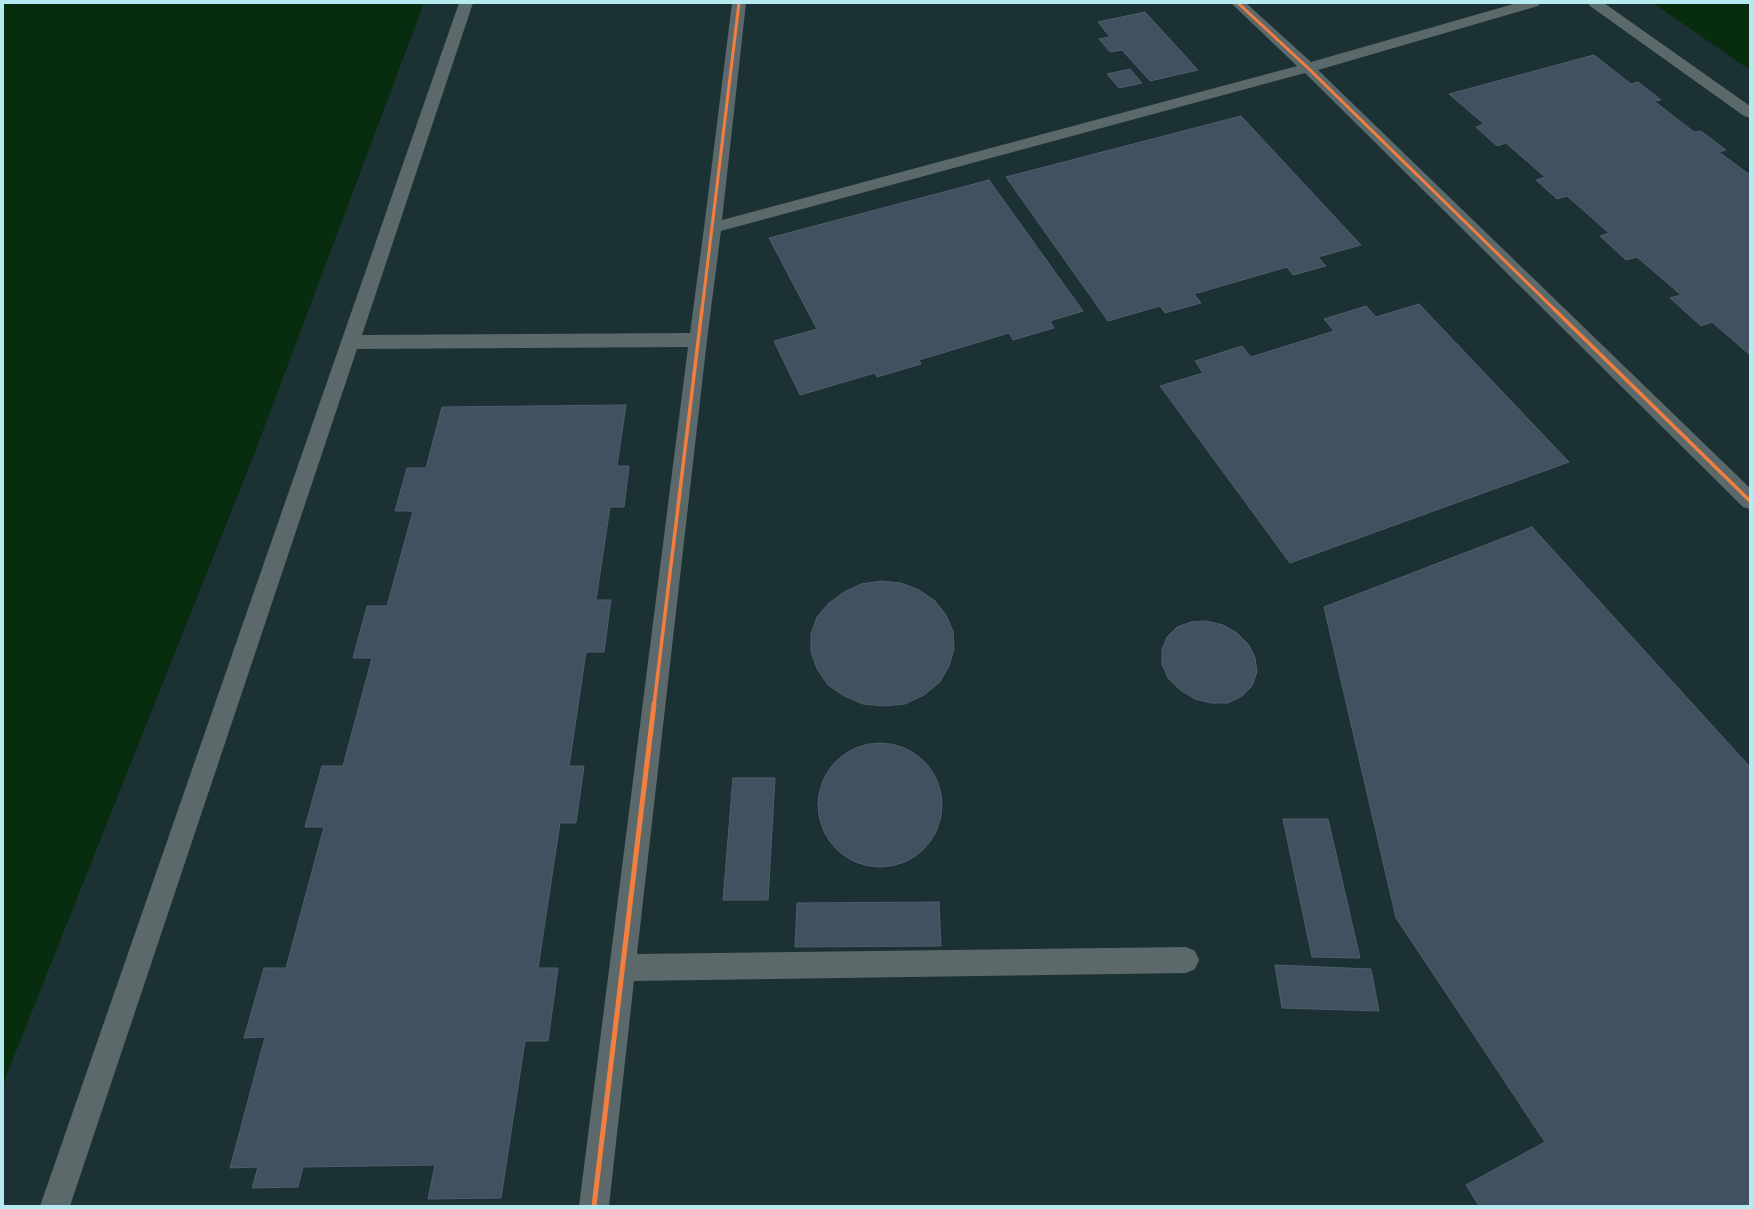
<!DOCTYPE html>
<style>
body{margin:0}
#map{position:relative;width:1753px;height:1209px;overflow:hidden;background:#1c3133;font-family:Ubuntu,sans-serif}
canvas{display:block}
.frame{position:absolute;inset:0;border:4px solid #b5eaf0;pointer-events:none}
</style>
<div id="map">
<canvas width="1753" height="1209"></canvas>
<div class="frame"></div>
</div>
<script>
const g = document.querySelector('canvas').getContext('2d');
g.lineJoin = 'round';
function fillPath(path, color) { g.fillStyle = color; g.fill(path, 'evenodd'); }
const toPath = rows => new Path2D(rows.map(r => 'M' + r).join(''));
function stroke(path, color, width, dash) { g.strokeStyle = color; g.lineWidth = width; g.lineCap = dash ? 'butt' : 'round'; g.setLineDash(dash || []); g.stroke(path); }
const water = toPath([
 [3,3,424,3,255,452,3,1084],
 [1653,3,1750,3,1750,70]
]);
const building = toPath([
 [1145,12,1198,70,1150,81,1122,50,1110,52,1099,39,1110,37,1098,22,1145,12],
 [1594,55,1631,84,1638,82,1661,100,1654,101,1694,132,1701,131,1726,150,1719,152,1750,175,1750,355,1712,322,1701,326,1670,298,1681,295,1637,257,1626,260,1600,236,1609,233,1567,196,1557,199,1536,180,1545,177,1506,143,1497,146,1476,127,1484,124,1449,94,1594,55],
 [1130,69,1142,83,1119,88,1107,74,1130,69],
 [1241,116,1361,245,1318,257,1326,266,1293,275,1287,267,1194,294,1201,303,1165,313,1160,306,1108,321,1006,177,1241,116],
 [989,180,1083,311,1050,321,1054,328,1013,340,1009,333,919,360,921,364,877,377,875,373,800,395,774,341,817,329,769,238,989,180],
 [1419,304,1569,462,1290,563,1160,386,1203,373,1195,361,1242,346,1251,357,1334,331,1324,319,1366,306,1376,317,1419,304],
 [626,405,617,466,629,466,624,507,610,507,596,600,611,600,604,652,586,652,569,766,584,766,576,823,560,823,538,968,558,968,548,1041,525,1041,501,1198,428,1199,435,1165,303,1167,298,1187,252,1188,258,1167,230,1168,265,1037,244,1038,264,968,286,968,324,827,305,827,322,766,343,766,372,658,353,658,367,606,387,606,413,511,395,511,407,468,426,468,442,407,626,405],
 [1532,527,1750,767,1750,1206,1479,1206,1466,1185,1545,1142,1396,918,1324,607,1532,527],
 [881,581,901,583,919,590,935,601,946,615,953,631,954,649,949,666,940,682,924,695,905,704,884,706,863,704,844,696,828,685,817,669,811,652,811,634,817,617,829,603,844,592,861,584,881,581],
 [1206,621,1223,625,1237,633,1249,645,1255,658,1257,672,1252,686,1242,696,1228,703,1211,703,1195,699,1180,690,1168,678,1162,664,1162,649,1167,637,1177,627,1191,622,1206,621],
 '818 805a62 62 0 1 1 124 0a62 62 0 1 1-124 0Z',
 [733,778,775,778,768,900,723,900,733,778],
 [1283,819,1328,819,1360,958,1312,957,1283,819],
 [939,902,941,946,795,947,797,903,939,902],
 [1275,965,1371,969,1379,1011,1282,1008,1275,965]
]);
const minor = toPath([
 [459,3,473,3,362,335,690,333,704,228,732,3,746,3,722,220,1297,66,1231,3,1246,3,1311,62,1517,3,1540,3,1538,6,1318,70,1750,488,1750,509,1743,507,1305,73,721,231,707,340,637,954,1186,947,1195,951,1199,960,1195,969,1186,973,634,981,609,1206,579,1206,688,347,357,349,70,1206,40,1206,459,3],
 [1588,3,1604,3,1750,106,1750,118,1744,116,1590,6,1588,3]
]);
const cyclewayFar2 = toPath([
 [1238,3,1308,68,1555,310],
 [702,310,739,3]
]);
const cyclewayFar1 = toPath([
 [1554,309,1750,501],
 [654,705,702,309]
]);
const cycleway = toPath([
 [594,1206,654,704]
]);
fillPath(water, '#072c0e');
fillPath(building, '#42515f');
stroke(building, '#4f5e6c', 1);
fillPath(minor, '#5c696a');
stroke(cyclewayFar2, '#f27e40', 3);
stroke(cyclewayFar1, '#f27e40', 3.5);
stroke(cycleway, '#f27e40', 5);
</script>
